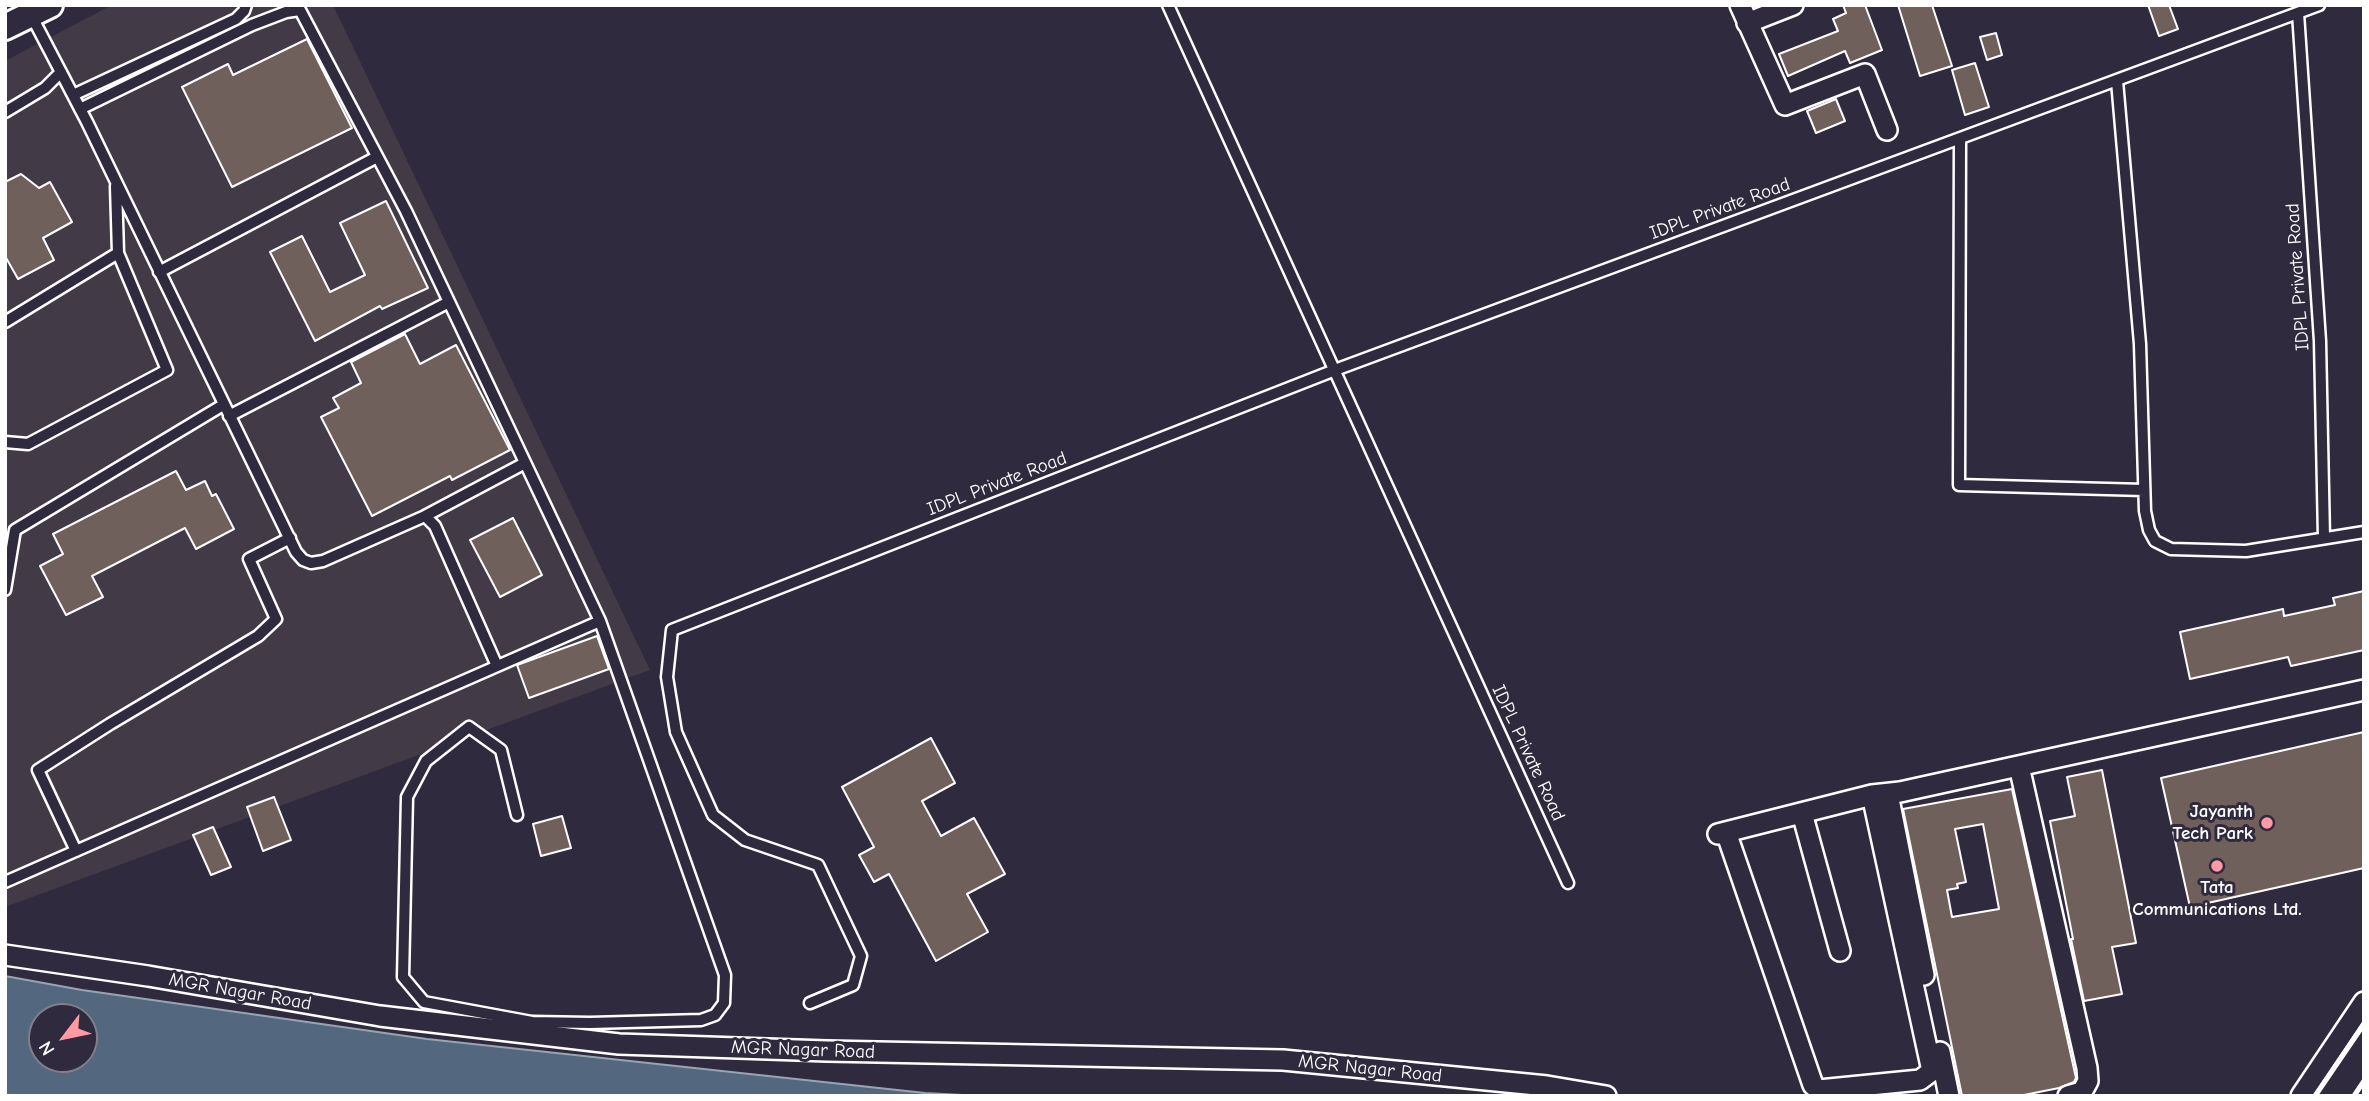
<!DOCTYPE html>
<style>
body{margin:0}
#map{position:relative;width:2369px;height:1101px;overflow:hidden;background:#2f2a3d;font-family:"Comic Neue",sans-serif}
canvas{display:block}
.frame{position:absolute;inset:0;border:7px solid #fff;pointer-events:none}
.north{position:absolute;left:28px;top:1003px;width:70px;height:70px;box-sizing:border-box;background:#2f2a3d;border:2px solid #827f8b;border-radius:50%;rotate:238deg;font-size:19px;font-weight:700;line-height:28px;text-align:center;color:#fff}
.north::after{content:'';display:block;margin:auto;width:24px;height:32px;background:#ff9aa2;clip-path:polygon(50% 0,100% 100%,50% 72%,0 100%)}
</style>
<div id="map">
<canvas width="2369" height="1101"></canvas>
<div class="frame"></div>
<div class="north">N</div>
</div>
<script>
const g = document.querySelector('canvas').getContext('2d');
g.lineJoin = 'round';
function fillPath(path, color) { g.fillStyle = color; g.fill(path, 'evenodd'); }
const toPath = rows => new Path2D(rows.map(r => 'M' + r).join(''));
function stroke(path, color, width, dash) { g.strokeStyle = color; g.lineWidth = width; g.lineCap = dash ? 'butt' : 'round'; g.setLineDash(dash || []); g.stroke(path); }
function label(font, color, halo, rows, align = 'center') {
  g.font = font + ' "Comic Neue",sans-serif'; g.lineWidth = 6; g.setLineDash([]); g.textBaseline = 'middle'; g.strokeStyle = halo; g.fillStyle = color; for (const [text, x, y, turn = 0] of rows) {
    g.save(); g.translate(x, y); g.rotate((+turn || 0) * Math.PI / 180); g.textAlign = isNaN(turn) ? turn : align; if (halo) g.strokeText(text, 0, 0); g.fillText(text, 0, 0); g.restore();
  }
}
const built = toPath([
 [112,5,333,5,650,670,5,907,5,61]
]);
const water = toPath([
 [5,976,82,990,427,1039,925,1093,982,1096,5,1096,5,976],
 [42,1017,84,1017,84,1059,42,1059,42,1017]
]);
const building = toPath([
 [1843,5,1865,5,1882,50,1850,63,1845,51,1788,76,1779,54,1838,31,1833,19,1846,13,1843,5],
 [1898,5,1932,5,1952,66,1920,76,1898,5],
 [2148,5,2169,5,2178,29,2159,36,2148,5],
 [1996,33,2002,55,1987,60,1980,37,1996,33],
 [307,39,352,128,232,187,182,87,228,64,233,75,307,39],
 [1975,63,1989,107,1965,115,1952,70,1975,63],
 [1836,99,1845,121,1816,133,1807,111,1836,99],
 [21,174,39,188,50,182,72,222,43,238,54,260,18,279,5,256,5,182,21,174],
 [386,201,428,288,382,309,380,306,315,341,270,252,302,236,330,292,365,275,340,223,386,201],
 [405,334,420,364,456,345,510,450,452,480,450,476,372,516,321,417,339,408,333,398,361,383,351,362,405,334],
 [176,471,186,490,205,481,212,496,216,494,234,529,196,549,185,528,92,576,103,597,66,615,40,566,63,554,53,534,176,471],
 [513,518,542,575,500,597,470,540,513,518],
 [2364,591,2364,650,2291,666,2288,657,2190,679,2180,632,2283,609,2284,616,2335,605,2333,598,2364,591],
 [597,636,609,669,529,698,517,665,597,636],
 [2364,732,2364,868,2190,907,2161,778,2364,732],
 [931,738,955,783,922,801,941,836,974,818,1005,874,967,894,988,932,936,961,889,874,874,882,859,855,874,847,842,787,931,738],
 [2102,770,2136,943,2112,947,2122,994,2084,1001,2071,939,2073,939,2050,821,2075,816,2067,777,2102,770],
 [2012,789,2076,1078,2074,1082,2059,1088,2019,1096,1962,1096,1903,809,2012,789],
 [1983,824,1999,909,1952,917,1947,890,1958,888,1957,884,1966,882,1955,829,1983,824],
 [274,797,291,840,263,851,247,807,274,797],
 [562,816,571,848,541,856,533,824,562,816],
 [213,827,231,867,211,875,193,835,213,827]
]);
const service = toPath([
 [1168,5,1568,883],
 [2298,13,2320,341,2324,538],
 [31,15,87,122,296,552,303,560,311,563,323,561,425,516,435,526,497,666],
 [2117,81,2140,344,2145,511,2149,530,2155,541,2171,549,2246,551,2364,532],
 [73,95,236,19,244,11,246,5],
 [5,112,45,88,61,72],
 [1960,139,1959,485,2144,490],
 [159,272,377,157],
 [5,322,118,253],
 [229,416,449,302],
 [5,442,28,444,167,370,118,253,116,186],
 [425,516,525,463],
 [5,590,15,530,223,405],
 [517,815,501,750,469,727,426,761,407,797,403,977,424,1002,532,1022,590,1023,701,1020,715,1015,724,1003,725,975,600,621],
 [76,851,38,770,110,724,258,636,276,619,249,559,290,538],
 [5,882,600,621,406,211,300,10,286,12,252,25,80,109],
 [810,1003,853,985,861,956,818,865,745,840,713,815,676,732,667,677,672,630,1335,370,2319,5]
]);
const minor = toPath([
 [1740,5,1785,105,1865,74,1887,130],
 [1747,23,1793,5],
 [2019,766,2087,1068,2088,1081,2082,1092,2068,1096],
 [1888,794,1924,975],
 [1802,813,1840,951],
 [1726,832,1813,1085,1819,1090,1920,1080,1932,1071,1872,795],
 [1718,834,1872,795,1900,792,2364,690],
 [5,955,148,976,380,1016,619,1044,827,1051,1283,1060,1547,1086,1606,1096],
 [1940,1052,1949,1096],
 [2301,1096,2364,1002]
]);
const tertiary = toPath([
 [5,27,50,5]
]);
const rail = toPath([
 [2315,1096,2364,1024],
 [2354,1096,2364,1081]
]);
const markers = [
 [2267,823,7,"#ff9aa2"],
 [2217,866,7,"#ff9aa2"]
];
const streetNames = [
 ["IDPL Private Road",1720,209,-20],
 ["IDPL Private Road",2298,277,-94],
 ["IDPL Private Road",997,484,-21],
 ["IDPL Private Road",1528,753,65],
 ["MGR Nagar Road",240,992,10],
 ["MGR Nagar Road",803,1050,2],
 ["MGR Nagar Road",1370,1069,6]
];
const poiNames = [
 ["Jayanth",2253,812],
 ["Tech Park",2253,834],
 ["Tata",2217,888,"center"],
 ["Communications Ltd.",2217,910,"center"]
];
fillPath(built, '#423a46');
fillPath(water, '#53687e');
stroke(water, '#98a4b2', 2);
fillPath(building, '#6f605c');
stroke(building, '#fff', 2);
stroke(service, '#fff', 15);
stroke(minor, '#fff', 24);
stroke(tertiary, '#fff', 30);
stroke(service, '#2f2a3d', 10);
stroke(minor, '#2f2a3d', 19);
stroke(tertiary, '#2f2a3d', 24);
stroke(rail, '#fff', 5);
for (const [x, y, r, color] of markers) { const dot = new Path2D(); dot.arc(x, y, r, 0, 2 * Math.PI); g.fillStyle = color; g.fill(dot); stroke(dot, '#2f2a3d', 2.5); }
label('19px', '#fff', '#2f2a3d', streetNames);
label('bold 19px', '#fff', '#2f2a3d', poiNames, 'right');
</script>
